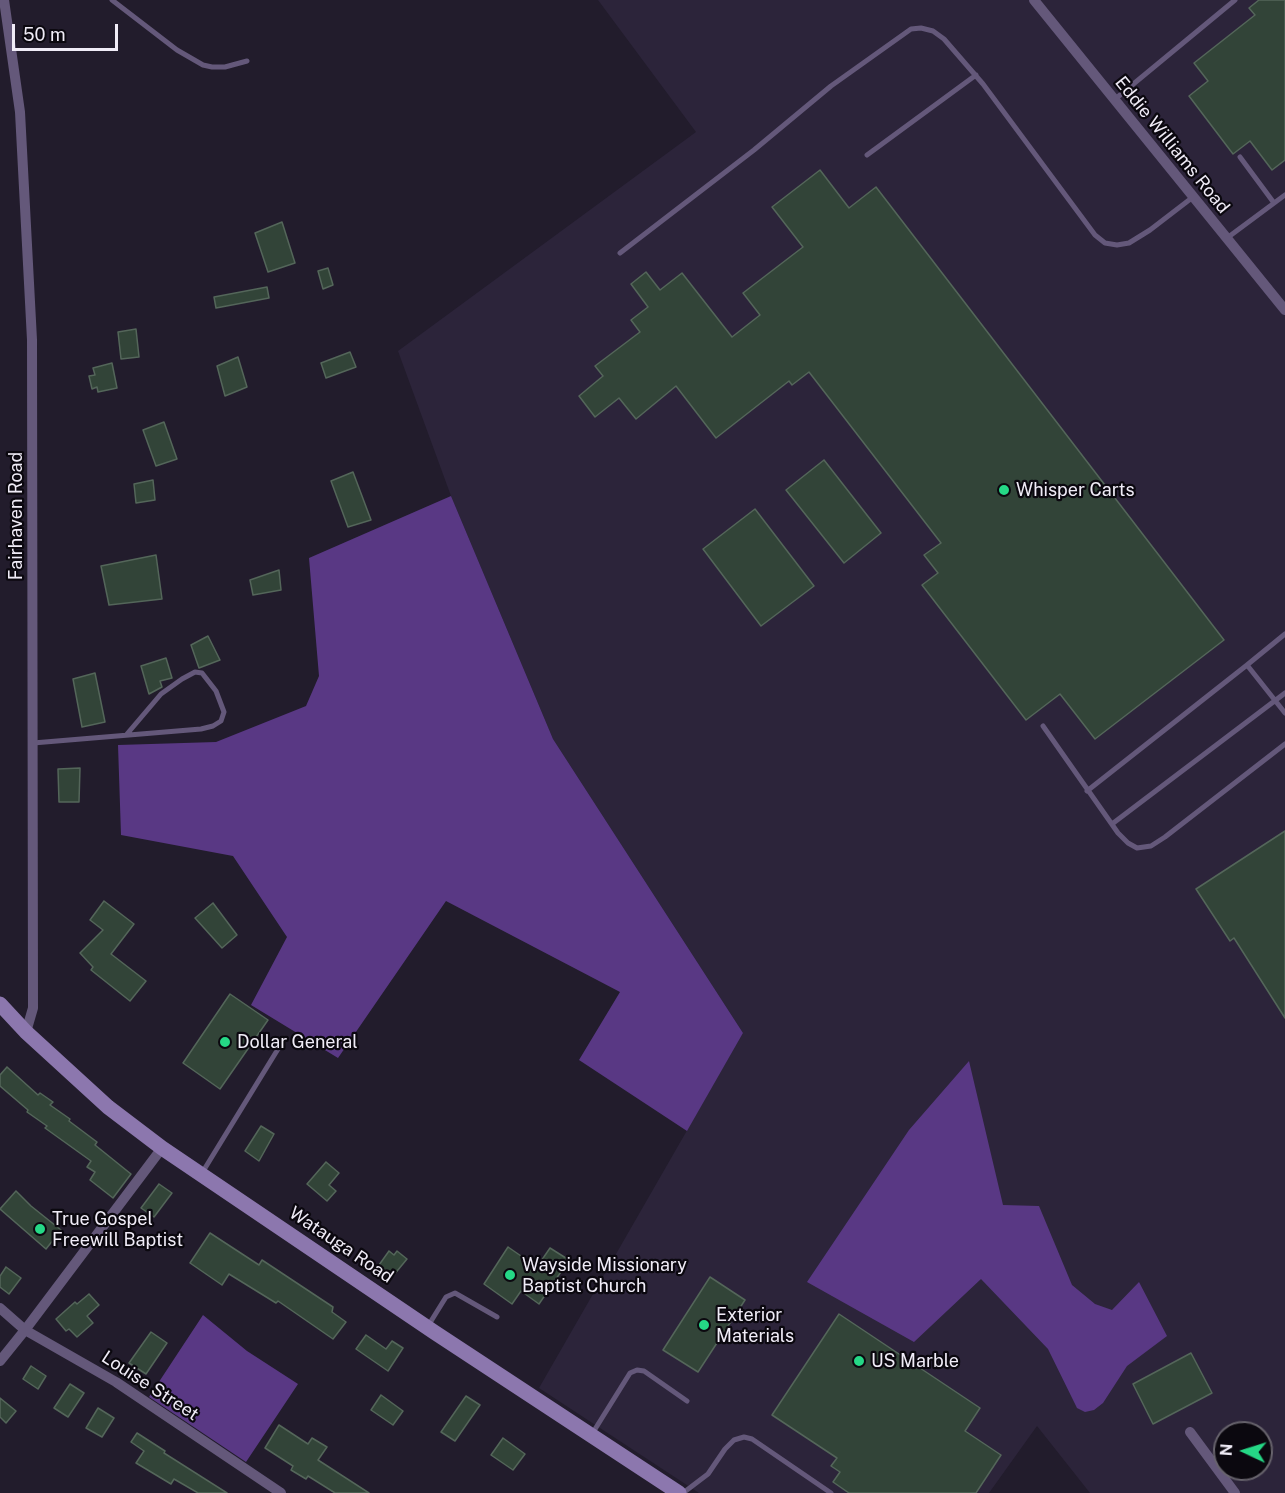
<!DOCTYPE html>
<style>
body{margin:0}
#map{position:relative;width:1285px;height:1493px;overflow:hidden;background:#221c2c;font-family:"Public Sans",sans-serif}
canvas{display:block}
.north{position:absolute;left:1213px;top:1421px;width:60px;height:60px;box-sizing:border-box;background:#0b080f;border:2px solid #67636c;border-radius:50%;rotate:274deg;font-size:16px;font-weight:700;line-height:24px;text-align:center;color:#f0ecf7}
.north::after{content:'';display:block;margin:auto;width:21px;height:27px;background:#25d886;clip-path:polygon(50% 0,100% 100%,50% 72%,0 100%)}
.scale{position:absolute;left:12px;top:24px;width:106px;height:27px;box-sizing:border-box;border:3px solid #f0ecf7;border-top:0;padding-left:8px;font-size:18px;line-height:21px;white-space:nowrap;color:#f0ecf7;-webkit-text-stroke:4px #0b080f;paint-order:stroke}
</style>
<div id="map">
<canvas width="1285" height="1493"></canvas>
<div class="north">N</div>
<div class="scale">50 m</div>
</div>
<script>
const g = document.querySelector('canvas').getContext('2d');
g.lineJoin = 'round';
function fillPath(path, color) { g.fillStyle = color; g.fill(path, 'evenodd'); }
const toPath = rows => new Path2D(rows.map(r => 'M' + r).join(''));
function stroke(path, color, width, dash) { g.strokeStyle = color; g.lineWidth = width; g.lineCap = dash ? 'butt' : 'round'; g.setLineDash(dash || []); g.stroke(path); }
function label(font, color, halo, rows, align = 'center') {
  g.font = font + ' "Public Sans",sans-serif'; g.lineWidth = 4.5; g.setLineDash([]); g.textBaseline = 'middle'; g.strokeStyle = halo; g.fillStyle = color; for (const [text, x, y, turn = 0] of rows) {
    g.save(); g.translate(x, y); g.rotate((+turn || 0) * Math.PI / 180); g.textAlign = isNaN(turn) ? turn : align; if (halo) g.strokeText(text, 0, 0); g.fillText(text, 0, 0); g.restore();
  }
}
const built = toPath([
 [598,0,1285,0,1285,1493,1090,1493,1037,1426,989,1493,699,1493,539,1388,743,1033,553,739,451,496,398,351,696,132],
 [1225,1433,1261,1433,1261,1469,1225,1469]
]);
const forest = toPath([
 [451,496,553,739,743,1033,687,1131,579,1060,620,992,446,901,338,1058,251,1005,287,937,233,856,121,835,118,745,216,742,306,706,319,676,309,558],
 [969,1061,1003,1205,1039,1206,1072,1285,1095,1304,1112,1310,1139,1282,1167,1336,1127,1366,1103,1403,1094,1410,1085,1412,1077,1408,1048,1349,981,1279,914,1342,807,1282,909,1130],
 [203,1315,247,1351,298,1384,246,1462,149,1397]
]);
const building = toPath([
 [1259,0,1285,0,1285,160,1272,170,1250,141,1233,154,1189,96,1208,81,1194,63,1255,15,1249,8,1259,0],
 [820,170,849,208,876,187,1224,640,1095,739,1060,694,1026,720,922,585,938,573,924,555,941,543,809,372,792,385,789,381,716,438,676,386,636,419,619,398,595,417,579,396,603,376,595,366,640,332,631,320,648,307,631,284,646,272,660,290,682,273,732,337,760,315,743,293,803,247,772,207,820,170],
 [282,222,295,263,268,272,255,233,282,222],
 [328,268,333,285,323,289,318,271,328,268],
 [267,287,269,298,216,308,214,297,267,287],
 [136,329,139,357,121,359,118,332,136,329],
 [350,352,356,367,326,378,321,363,350,352],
 [238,357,247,387,225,396,217,366,238,357],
 [112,363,117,388,98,392,97,387,92,389,89,376,95,375,93,368,112,363],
 [164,422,177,459,156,466,143,430,164,422],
 [824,460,881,533,844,563,786,490,824,460],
 [353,472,371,520,348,527,331,481,353,472],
 [153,480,155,500,136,503,134,484,153,480],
 [755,509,814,586,761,626,703,549,755,509],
 [156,555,162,599,109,605,101,566,156,555],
 [279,570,281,590,253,595,250,580,279,570],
 [208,636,220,660,199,668,191,645,208,636],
 [166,658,172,678,160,681,162,687,149,694,141,666,166,658],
 [95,673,105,722,82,727,73,679,95,673],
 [80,768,79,802,59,802,58,769,80,768],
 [1285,831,1285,1018,1234,938,1230,941,1196,889,1285,831],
 [104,901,134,924,111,954,146,981,130,1001,91,970,93,967,80,953,103,930,90,920,104,901],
 [213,903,237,935,222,948,195,918,213,903],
 [230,994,268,1020,220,1089,183,1063,230,994],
 [7,1067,38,1095,40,1093,53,1102,50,1105,70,1119,69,1121,97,1142,95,1145,131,1174,113,1198,90,1180,95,1172,87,1167,91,1161,45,1128,47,1126,27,1112,28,1110,0,1086,0,1075,7,1067],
 [261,1126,274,1134,259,1161,245,1151,261,1126],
 [326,1162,339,1173,329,1185,336,1191,327,1201,307,1184,326,1162],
 [159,1184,172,1193,154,1217,141,1208,159,1184],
 [16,1191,31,1206,61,1230,46,1249,0,1209,16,1191],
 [210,1233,259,1265,262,1260,333,1307,332,1312,346,1322,333,1339,278,1301,276,1303,229,1274,222,1285,190,1263,210,1233],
 [508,1247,537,1267,550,1248,569,1260,539,1304,521,1291,512,1304,484,1284,508,1247],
 [389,1251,394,1255,397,1251,407,1259,393,1276,379,1265,389,1251],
 [6,1267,21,1278,9,1294,0,1287,0,1276,6,1267],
 [710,1277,745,1300,698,1372,663,1350,710,1277],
 [89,1294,99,1305,87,1316,93,1323,77,1337,69,1329,66,1331,56,1319,75,1302,77,1304,89,1294],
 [839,1314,980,1408,965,1431,1001,1455,976,1493,849,1493,833,1482,840,1472,831,1466,837,1458,772,1415,839,1314],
 [151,1332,167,1343,146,1374,129,1363,151,1332],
 [366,1335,386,1349,392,1341,403,1348,388,1371,356,1349,366,1335],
 [1191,1353,1212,1393,1153,1424,1133,1384,1191,1353],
 [31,1366,46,1376,38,1389,23,1379,31,1366],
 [70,1384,84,1393,68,1417,54,1408,70,1384],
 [381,1395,403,1411,393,1425,371,1410,381,1395],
 [466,1396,480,1405,455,1441,441,1432,466,1396],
 [0,1398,16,1411,6,1423,0,1417,0,1398],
 [98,1408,114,1418,102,1437,86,1428,98,1408],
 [279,1425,308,1444,312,1438,327,1447,318,1460,369,1493,335,1493,308,1476,306,1479,291,1470,293,1466,265,1448,279,1425],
 [137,1433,165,1451,164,1453,227,1493,198,1493,174,1479,171,1484,136,1463,144,1451,131,1442,137,1433],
 [503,1438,525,1454,513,1470,491,1455,503,1438]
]);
const lane = toPath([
 [112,0,177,50,203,65,212,67,225,67,247,61],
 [1114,100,1235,0],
 [867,155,976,75],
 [1240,157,1274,203],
 [1227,238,1285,195],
 [620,253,754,150,831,86,911,29,921,28,933,31,944,39,983,84,1095,235,1105,243,1117,245,1129,243,1150,230,1193,197],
 [1247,665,1285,634],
 [1043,726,1118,833,1128,843,1137,848,1151,846,1165,837,1285,744],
 [33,743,201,729,213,726,221,721,224,712,216,691,202,673,195,672,182,679,161,694,127,734],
 [1087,791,1247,665,1285,713],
 [1112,824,1285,693],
 [202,1173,278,1049],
 [428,1326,446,1297,455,1293,497,1317],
 [592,1434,630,1373,637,1370,644,1371,687,1401],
 [683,1493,708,1474,725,1449,734,1440,744,1437,752,1439,831,1493]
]);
const street = toPath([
 [4,0,20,112,32,340,33,1008,26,1032],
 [1034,0,1285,310],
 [0,1308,25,1330,116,1382,281,1493],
 [0,1361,25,1330,162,1148],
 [1190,1432,1235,1493]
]);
const secondary = toPath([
 [0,1004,26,1032,108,1107,162,1148,434,1332,679,1493]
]);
const markers = [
 [1004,490,6,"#25d886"],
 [225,1042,6,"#25d886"],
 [40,1229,6,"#25d886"],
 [510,1275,6,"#25d886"],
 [704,1325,6,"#25d886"],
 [859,1361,6,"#25d886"]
];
const streetNames = [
 ["Eddie Williams Road",1172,145,51],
 ["Fairhaven Road",16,516,-90],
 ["Watauga Road",341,1245,34],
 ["Louise Street",150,1386,33]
];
const poiNames = [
 ["Whisper Carts",1016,490],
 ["Dollar General",237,1042],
 ["True Gospel",52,1219],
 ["Freewill Baptist",52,1240],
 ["Wayside Missionary",522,1265],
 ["Baptist Church",522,1286],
 ["Exterior",716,1315],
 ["Materials",716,1336],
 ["US Marble",871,1361]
];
fillPath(built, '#2c243a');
fillPath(forest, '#593884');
fillPath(building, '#324438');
stroke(building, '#54665a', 1.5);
stroke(lane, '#64587a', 5);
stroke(street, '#64587a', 10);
stroke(secondary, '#8c77ae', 15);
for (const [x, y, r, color] of markers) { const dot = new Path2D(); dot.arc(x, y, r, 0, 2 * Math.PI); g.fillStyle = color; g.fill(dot); stroke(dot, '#0b080f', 2); }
label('18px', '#f0ecf7', '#0b080f', streetNames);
label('18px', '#f0ecf7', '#0b080f', poiNames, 'left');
</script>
